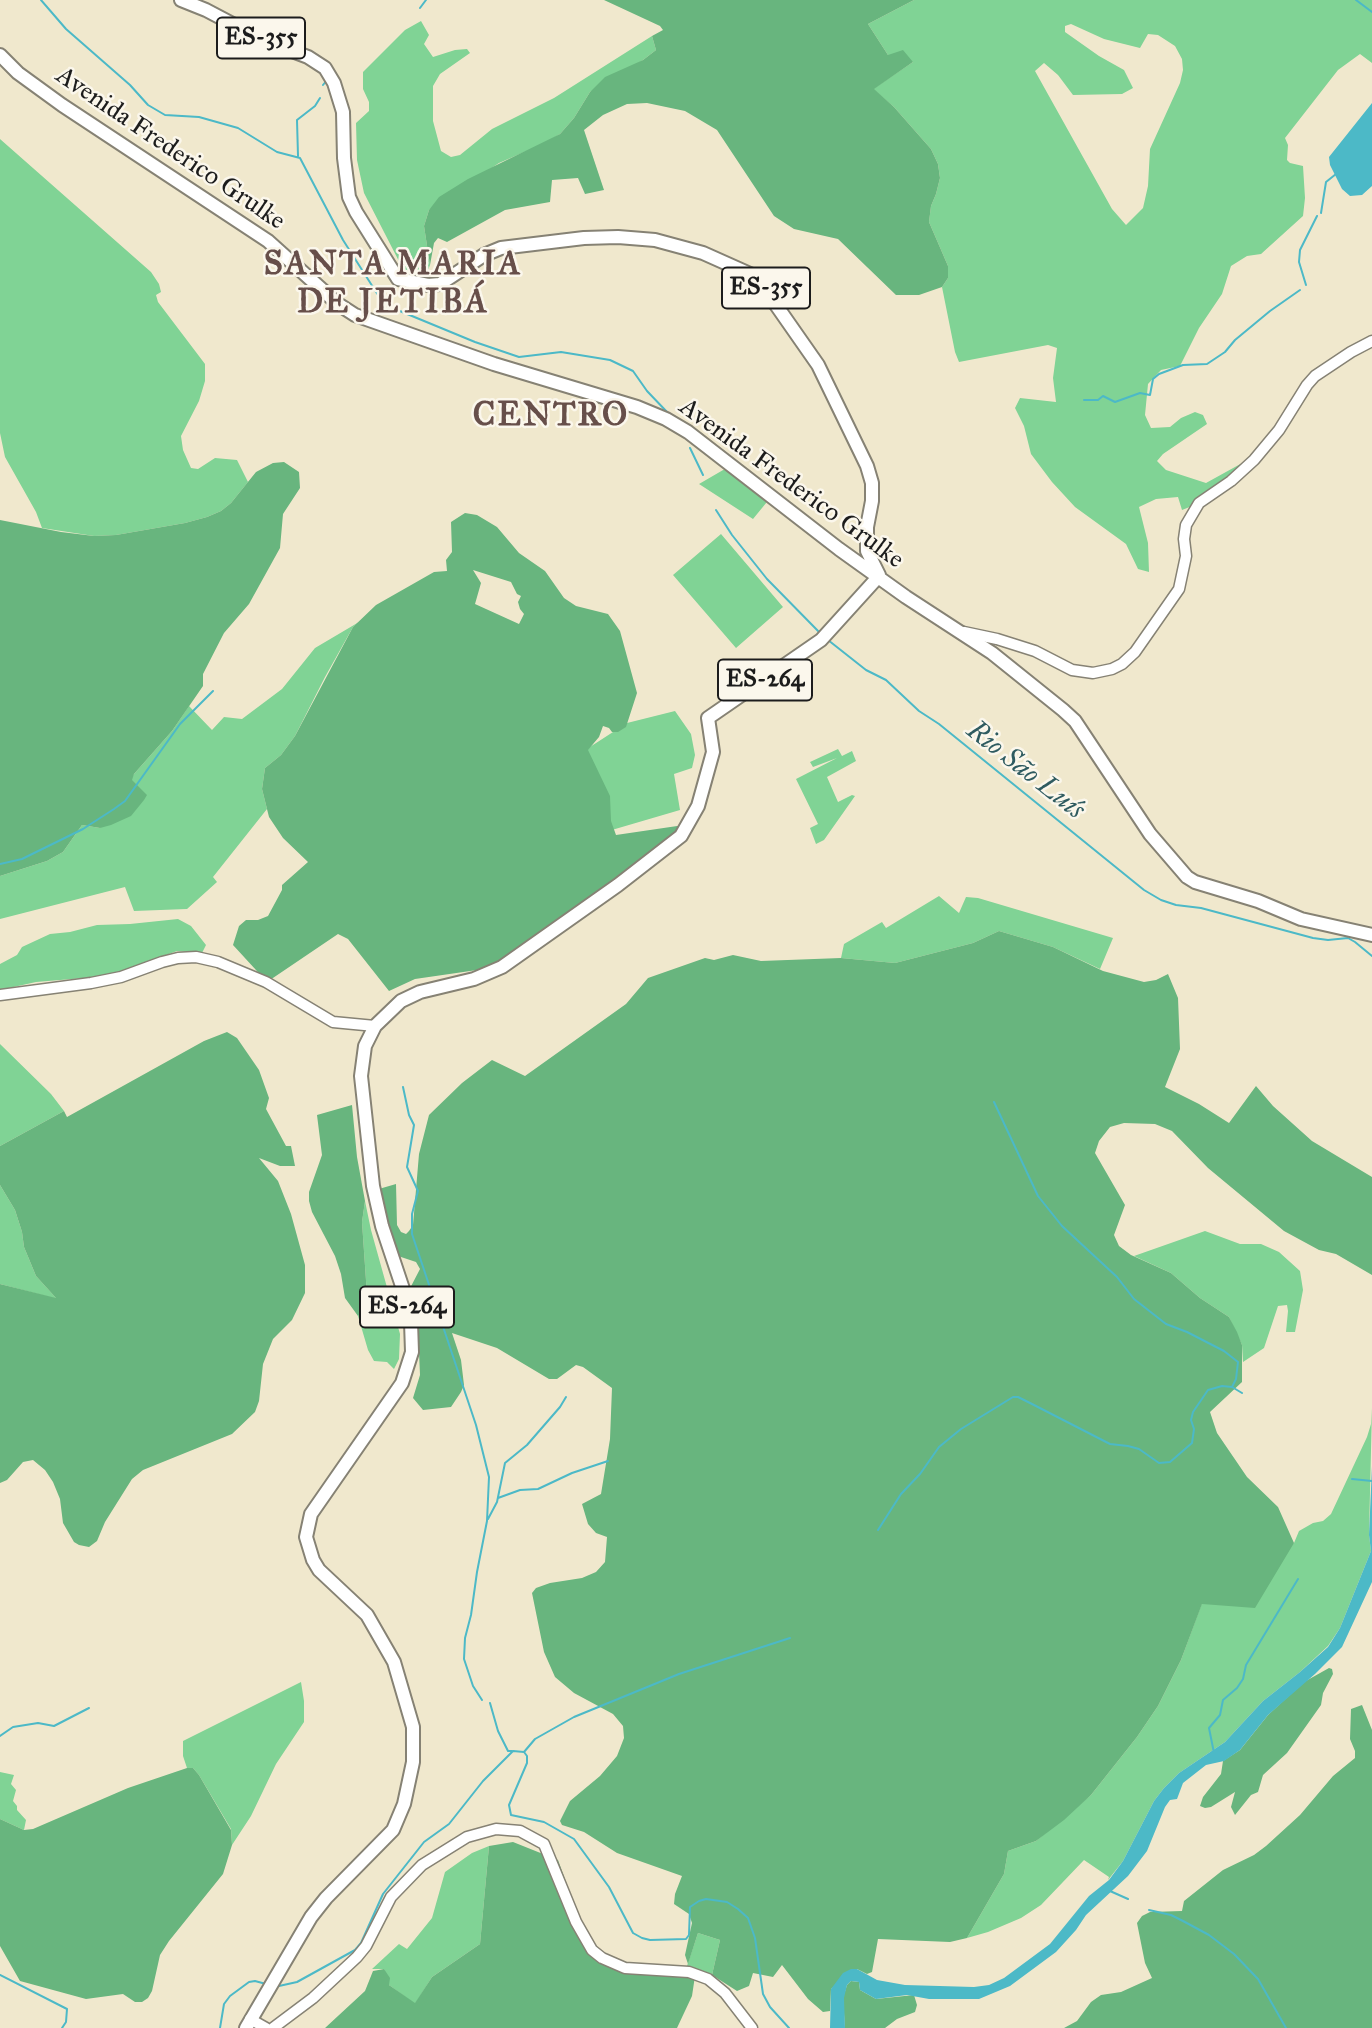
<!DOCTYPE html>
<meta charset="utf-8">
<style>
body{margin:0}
canvas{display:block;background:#f0e8cd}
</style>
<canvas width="1372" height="2028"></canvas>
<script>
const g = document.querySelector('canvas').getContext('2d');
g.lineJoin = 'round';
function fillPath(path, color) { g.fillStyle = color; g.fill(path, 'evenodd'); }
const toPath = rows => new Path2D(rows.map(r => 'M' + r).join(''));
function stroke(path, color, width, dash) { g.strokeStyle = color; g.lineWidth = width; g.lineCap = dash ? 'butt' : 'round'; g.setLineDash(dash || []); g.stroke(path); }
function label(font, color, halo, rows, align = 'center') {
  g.font = font + ' "IM FELL Great Primer",serif'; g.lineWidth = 5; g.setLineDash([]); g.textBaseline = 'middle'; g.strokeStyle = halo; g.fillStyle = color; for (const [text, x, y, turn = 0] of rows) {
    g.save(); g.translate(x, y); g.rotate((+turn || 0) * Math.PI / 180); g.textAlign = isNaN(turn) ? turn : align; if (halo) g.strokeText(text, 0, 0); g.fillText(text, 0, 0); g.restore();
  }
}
const green = toPath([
 [914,0,1372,0,1372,63,1360,54,1338,70,1285,138,1288,145,1287,160,1290,163,1303,166,1305,198,1303,216,1261,254,1247,256,1231,266,1222,294,1199,328,1180,366,1161,370,1148,384,1145,415,1151,428,1170,427,1181,418,1195,412,1203,415,1207,424,1163,454,1157,461,1166,470,1206,483,1244,462,1248,473,1210,499,1182,510,1178,497,1156,499,1139,507,1148,543,1149,572,1138,569,1126,544,1075,507,1052,482,1031,454,1024,426,1015,408,1020,398,1056,402,1053,378,1057,348,1048,345,959,362,955,352,942,287,948,278,948,266,929,222,931,206,936,194,940,178,938,164,931,149,894,107,873,89,913,62,888,55,868,24],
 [1071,24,1104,39,1140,48,1148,34,1158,35,1175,46,1182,59,1183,70,1180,83,1150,149,1148,186,1143,208,1126,225,1112,209,1035,71,1044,63,1058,75,1073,95,1122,94,1133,88,1124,70,1099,56,1065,32,1065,26],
 [421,21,429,35,424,44,433,57,455,50,467,49,470,53,440,74,433,86,433,121,441,151,451,157,460,155,492,129,554,98,652,36,656,50,643,60,590,92,574,118,560,134,545,143,499,163,429,210,424,226,430,265,428,270,421,272,419,280,405,273,364,193,357,160,356,123,369,111,369,102,363,89,363,72,405,30],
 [0,139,151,272,159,284,161,292,156,295,158,302,205,364,205,381,199,401,181,436,183,450,191,468,198,469,215,458,237,460,248,482,231,503,221,511,207,517,185,523,116,535,94,536,42,528,36,512,5,457,0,433],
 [730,466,771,497,753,519,699,484],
 [721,534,783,607,736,648,673,575],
 [359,622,353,627,325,677,295,736,281,755,265,768,262,789,267,809,213,877,217,882,187,909,134,911,125,887,0,919,0,876,47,861,63,852,82,825,100,828,134,774,172,731,189,706,212,730,224,717,242,719,282,689,315,648],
 [675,711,691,734,695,755,692,768,674,774,680,810,605,832,579,754,627,723],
 [838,749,842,756,852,751,856,761,827,777,838,802,852,795,855,796,824,840,816,844,810,828,818,824,796,779,837,758,813,767,810,762],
 [939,896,959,913,966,897,978,898,1113,938,1100,969,1053,947,999,931,973,943,895,963,841,958,844,944,882,922,886,928],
 [178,919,191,926,206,945,202,953,177,951,108,976,36,982,0,990,0,964,17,955,22,947,50,934,70,932,97,925,130,924],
 [0,1044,51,1094,64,1111,0,1146],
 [0,1185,15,1210,22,1232,24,1247,36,1276,57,1299,0,1284],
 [365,1201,371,1230,400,1334,399,1359,394,1369,387,1362,374,1361,368,1350,358,1316,365,1312,367,1295,362,1222],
 [1205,1231,1240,1244,1261,1244,1279,1252,1300,1271,1303,1290,1295,1332,1286,1332,1288,1311,1287,1305,1278,1306,1264,1348,1243,1362,1242,1345,1229,1317,1200,1298,1171,1273,1134,1256],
 [1372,1408,1369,1535,1371,1551,1340,1628,1328,1646,1300,1672,1263,1701,1225,1742,1179,1773,1164,1788,1154,1801,1123,1861,1108,1880,1109,1877,1084,1860,1041,1905,1021,1918,988,1932,967,1938,1004,1874,1008,1851,1036,1841,1091,1795,1137,1737,1158,1706,1181,1660,1202,1603,1294,1543,1299,1531,1313,1523,1323,1521,1331,1514,1367,1437,1371,1424],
 [301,1682,304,1701,304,1722,276,1764,251,1816,232,1845,231,1829,199,1775,193,1768,187,1768,183,1756,183,1741],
 [0,1772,14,1775,11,1784,16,1790,13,1801,17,1806,17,1810,26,1820,24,1830,0,1819],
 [489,1846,480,1944,432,1977,415,2004,389,1985,384,1969,372,1969,399,1944,407,1949,432,1918,445,1872,472,1853],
 [698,1933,720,1940,712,1975,687,1966]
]);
const forest = toPath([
 [604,0,914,0,868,24,888,55,903,50,913,62,874,89,894,107,931,149,938,164,940,178,936,194,931,206,929,222,948,266,948,278,942,287,919,295,896,295,838,239,794,229,774,216,717,130,685,111,647,103,627,104,603,115,584,130,604,190,585,194,578,178,552,180,550,202,505,210,447,242,438,238,434,243,430,265,424,226,429,210,439,197,468,179,560,134,574,118,590,92,605,77,643,60,656,50,652,36,663,30,660,26],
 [284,462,299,472,300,488,283,514,280,548,249,604,224,633,203,674,203,686,172,731,134,774,132,780,147,795,144,800,131,816,111,825,100,828,82,825,63,852,47,861,0,876,0,520,61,532,94,536,116,535,185,523,207,517,221,511,231,503,256,472,273,463],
 [465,513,477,515,497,527,519,553,545,571,564,598,576,606,608,614,620,631,637,693,626,727,618,732,612,732,609,728,603,726,599,737,588,750,610,796,611,821,616,835,684,825,668,841,512,956,484,969,415,979,389,991,348,939,338,934,267,982,233,945,239,926,246,920,258,920,268,916,282,890,282,885,308,862,283,838,269,817,262,789,265,768,281,755,295,736,353,627,376,605,434,572,447,571,446,560,452,552,451,522],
 [473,570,511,582,517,594,521,596,518,602,520,609,524,614,519,624,475,604,481,583],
 [999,931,1053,947,1103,971,1144,982,1156,980,1168,974,1178,998,1180,1049,1165,1087,1199,1104,1229,1123,1256,1086,1273,1106,1312,1141,1372,1177,1372,1275,1336,1254,1319,1250,1284,1231,1208,1168,1172,1131,1155,1124,1124,1123,1110,1127,1099,1141,1095,1153,1125,1205,1114,1235,1119,1246,1131,1255,1171,1273,1200,1298,1229,1317,1237,1332,1242,1345,1242,1382,1210,1412,1217,1433,1247,1477,1278,1507,1294,1543,1255,1608,1202,1604,1181,1660,1158,1706,1137,1737,1091,1795,1064,1820,1036,1841,1008,1851,1004,1874,967,1938,950,1942,878,1939,872,1972,867,1974,857,1969,831,1989,830,2011,823,2012,808,1999,782,1965,773,1977,753,1973,749,1986,737,1991,712,1975,720,1940,698,1933,688,1964,685,1955,692,1923,689,1914,674,1904,675,1894,682,1876,617,1853,584,1832,562,1825,560,1821,570,1801,600,1776,617,1756,624,1738,623,1726,613,1714,574,1693,555,1677,544,1652,532,1593,536,1588,550,1583,582,1578,596,1572,605,1562,607,1537,596,1533,588,1524,582,1504,601,1494,610,1439,612,1388,583,1367,576,1365,557,1379,549,1379,497,1348,452,1333,461,1360,464,1385,461,1392,451,1407,423,1410,413,1398,420,1375,419,1352,406,1296,420,1269,416,1262,386,1252,372,1191,396,1184,397,1225,401,1232,406,1234,409,1231,413,1225,419,1154,429,1115,462,1083,492,1060,525,1076,626,1004,648,978,705,958,714,960,733,955,761,961,841,958,895,963,973,943],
 [227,1032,237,1038,259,1070,269,1098,266,1109,286,1146,291,1146,295,1166,280,1166,259,1158,278,1181,291,1214,305,1265,305,1293,292,1320,273,1339,263,1364,259,1401,255,1412,232,1434,143,1470,132,1479,105,1522,97,1541,89,1547,79,1545,74,1542,63,1523,60,1499,53,1482,45,1470,33,1460,23,1462,7,1480,0,1483,0,1284,56,1298,36,1276,24,1247,22,1232,15,1210,0,1185,0,1146,64,1111,67,1117,204,1041],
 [352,1105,357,1157,365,1201,362,1222,367,1295,365,1312,358,1316,345,1298,341,1274,335,1256,312,1212,309,1201,309,1192,322,1155,317,1115],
 [1329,1668,1332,1669,1333,1674,1323,1693,1321,1705,1287,1753,1263,1775,1258,1792,1251,1795,1235,1815,1231,1807,1235,1792,1211,1807,1205,1808,1200,1806,1203,1797,1221,1774,1223,1761,1240,1750,1268,1715,1304,1682],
 [1362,1705,1372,1730,1372,2028,1064,2028,1077,2021,1091,2002,1101,1995,1121,1992,1152,1978,1145,1963,1137,1923,1142,1916,1150,1912,1182,1911,1184,1901,1223,1870,1254,1855,1266,1846,1300,1815,1333,1776,1355,1758,1355,1751,1350,1739,1351,1709],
 [187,1768,193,1768,199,1775,231,1830,232,1845,223,1874,169,1941,160,1955,152,1991,148,1998,142,2002,135,2002,123,1994,86,1999,20,1981,0,1946,0,1819,24,1830,33,1829,128,1788],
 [513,1842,558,1860,592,1954,606,1966,640,1973,695,1976,692,1996,677,2028,325,2028,365,1991,373,1971,384,1969,390,1978,389,1985,415,2003,432,1977,480,1944,489,1846],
 [851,1981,859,1982,860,1990,876,1999,914,1995,917,2005,915,2012,897,2019,885,2028,845,2028,843,1998,847,1985]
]);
const water = toPath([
 [1372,103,1372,186,1362,195,1350,196,1342,189,1330,165,1329,157],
 [1372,1466,1372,1582,1342,1647,1315,1674,1268,1715,1240,1750,1224,1761,1206,1765,1183,1783,1177,1799,1170,1800,1165,1807,1147,1851,1128,1876,1086,1915,1076,1930,1056,1952,1010,1986,979,1999,929,1999,907,1995,876,1999,860,1990,859,1982,851,1981,847,1985,844,1998,845,2028,830,2028,831,1989,843,1973,851,1969,857,1969,877,1980,905,1985,974,1987,989,1985,1004,1978,1050,1944,1089,1896,1109,1880,1123,1861,1154,1801,1164,1788,1179,1773,1225,1742,1263,1701,1300,1672,1328,1647,1340,1628,1371,1551,1369,1535]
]);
const stream = toPath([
 [41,0,66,29,130,85,148,105,165,115,199,117,238,128,277,152,300,158,343,240,378,295,395,309,475,342,519,357,561,352,610,360,633,371,647,391,668,413],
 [1356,0,1372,12],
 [420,8,426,0],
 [323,85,327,80],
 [298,156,297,120,315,106,320,98],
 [1321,213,1326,182,1336,174],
 [1306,285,1299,262,1300,250,1317,216],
 [1084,400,1098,400,1103,396,1115,402,1140,393,1150,395,1153,379,1159,374,1183,365,1207,364,1225,352,1235,340,1270,311,1300,290],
 [690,448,703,475],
 [716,510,732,535,767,579,821,634],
 [828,640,866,670,886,680,919,711,939,724,1144,890,1161,900,1176,905,1201,908,1313,938,1328,940,1348,938,1355,942,1372,956],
 [0,864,22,859,83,829,114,809,125,801,180,724,213,691],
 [403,1087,409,1115,414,1125,407,1167,418,1191,412,1214,412,1234,476,1425,489,1477,487,1521,477,1572,471,1615,465,1638,464,1659,473,1686,482,1700],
 [994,1102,1038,1196,1062,1226,1117,1277,1134,1299,1166,1324,1187,1332,1224,1351,1238,1362,1236,1379,1232,1387],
 [1352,1479,1372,1481],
 [498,1498,520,1490,538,1489,572,1473,608,1461],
 [488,1519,497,1502,505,1463,527,1445,560,1407,566,1397],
 [878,1530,901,1494,920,1474,939,1447,961,1429,1013,1397,1018,1397,1032,1404,1110,1444,1128,1446,1139,1449,1159,1463,1170,1462,1192,1443,1194,1429,1191,1420,1193,1412,1208,1390,1222,1386,1232,1387,1242,1393],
 [490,1703,498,1731,508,1751,512,1751],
 [0,1736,13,1727,38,1723,54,1726,89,1708],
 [524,1752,527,1756,527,1763,509,1805,511,1815,544,1822,574,1839,609,1887,633,1933,642,1938,650,1940,686,1939,689,1935,690,1907,699,1901,706,1899,727,1902,738,1909,748,1918,755,1938,763,1994,770,2007,789,2028],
 [524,1752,535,1739,574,1717,679,1674,790,1638],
 [1214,1753,1209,1728,1220,1715,1223,1700,1237,1688,1243,1679,1246,1665,1298,1579],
 [1110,1891,1128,1899],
 [1149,1910,1171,1915,1183,1921,1209,1935,1234,1954,1258,1979,1286,2028],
 [0,1975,67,2009,66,2022,62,2028],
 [279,1986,297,1982,355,1950,361,1943,383,1894,424,1842,449,1824,483,1781,513,1751,524,1752],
 [220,2028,224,2004,230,1996,249,1982,255,1981,266,1984]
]);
const tertiary = toPath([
 [964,632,997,639,1035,651,1072,670,1093,673,1112,669,1122,664,1135,652,1179,589,1186,556,1184,539,1186,525,1199,503,1231,481,1254,460,1279,430,1307,385,1315,376,1351,352,1372,341],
 [0,995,91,983,121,977,162,962,178,958,196,957,218,962,266,982,333,1022,375,1026],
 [250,2019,266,2028],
 [273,2028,313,1998,357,1957,366,1946,391,1897,422,1865,467,1837,496,1829,520,1831,544,1844,576,1922,592,1950,602,1958,625,1968,689,1972,708,1979,725,1993,752,2028]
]);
const primary = toPath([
 [181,0,206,10,263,40,308,57,325,68,334,83,343,112,344,158,349,197,356,212,398,279,428,285,440,284,484,255,501,248,584,238,618,237,655,240,703,253,750,274,760,282,818,365,867,466,872,483,872,501,867,527,867,551,879,575],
 [0,55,18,73,62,105,268,241,338,304,355,315,494,364,637,407,666,419,688,432,839,549,906,597,992,653,1063,710,1075,721,1150,834,1187,877,1195,882,1258,901,1301,919,1372,935],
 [246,2028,311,1917,326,1898,393,1830,404,1804,413,1762,413,1727,394,1662,367,1615,319,1570,313,1560,306,1537,311,1514,402,1383,412,1352,411,1322,404,1292,382,1226,373,1186,361,1076,365,1046,375,1026,401,1001,420,992,474,979,502,967,618,885,681,836,698,806,713,752,708,718,821,640,879,576]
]);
const shields = [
 [261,38,88],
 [766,288,88],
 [765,680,94],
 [407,1307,94]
];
const shieldNames = [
 ["ES-355",261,38],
 ["ES-355",766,288],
 ["ES-264",765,680],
 ["ES-264",407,1307]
];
const streetNames = [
 ["Avenida Frederico Grulke",170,149,34],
 ["Avenida Frederico Grulke",791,484,36]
];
const waterNames = [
 ["Rio São Luís",1025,771,38]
];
const districtNames = [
 ["SANTA MARIA",393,266],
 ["DE JETIBÁ",393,304],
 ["CENTRO",551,417]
];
fillPath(green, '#80d395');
fillPath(forest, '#68b57e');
fillPath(water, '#4cb9c7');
stroke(stream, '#4cb9c7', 2);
stroke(tertiary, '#868274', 13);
stroke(primary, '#868274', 16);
stroke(tertiary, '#fff', 10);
stroke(primary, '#fff', 12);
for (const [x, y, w] of shields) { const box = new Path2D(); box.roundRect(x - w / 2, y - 20.5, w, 41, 5); g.fillStyle = '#fbf7ec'; g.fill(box); stroke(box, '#1c1c1c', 2); }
label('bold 24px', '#1c1c1c', null, shieldNames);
label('26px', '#1c1c1c', '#fbf7ec', streetNames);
label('italic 28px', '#2f5b60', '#fbf7ec', waterNames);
g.letterSpacing = '2px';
label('bold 33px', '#674f4a', '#fbf7ec', districtNames);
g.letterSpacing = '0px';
</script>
